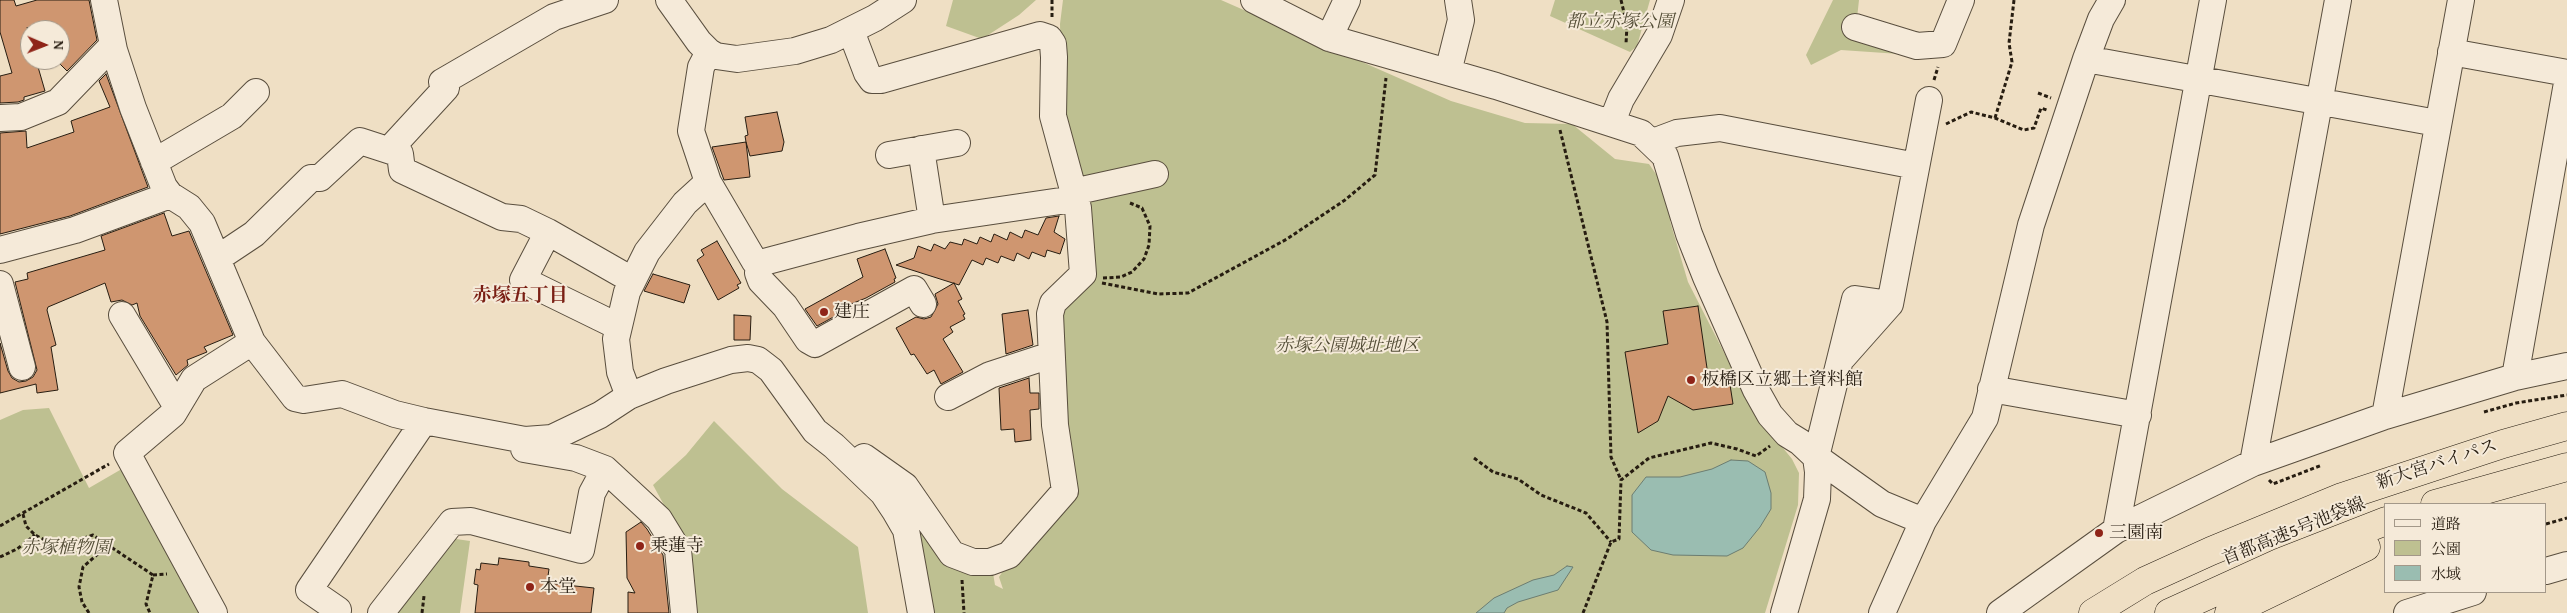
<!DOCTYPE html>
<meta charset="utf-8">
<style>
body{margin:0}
#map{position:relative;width:2567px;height:613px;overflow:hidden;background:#efdfc4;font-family:"Gentium Book Plus","Noto Serif JP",serif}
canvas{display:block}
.legend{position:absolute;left:2384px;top:503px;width:162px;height:90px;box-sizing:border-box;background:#f5ead9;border:1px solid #a39889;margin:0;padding:6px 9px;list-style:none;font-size:15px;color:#271d11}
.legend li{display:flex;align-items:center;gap:10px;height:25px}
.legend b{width:25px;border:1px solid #a39889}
.north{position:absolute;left:20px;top:20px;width:50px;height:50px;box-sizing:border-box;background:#f5ead9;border:1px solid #a39889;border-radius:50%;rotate:91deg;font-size:14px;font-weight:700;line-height:20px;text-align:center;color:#271d11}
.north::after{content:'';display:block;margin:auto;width:18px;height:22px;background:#8f2418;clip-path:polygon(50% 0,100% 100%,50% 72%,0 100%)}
</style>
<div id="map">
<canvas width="2567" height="613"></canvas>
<ul class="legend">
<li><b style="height:6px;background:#f5ead9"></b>道路</li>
<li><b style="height:14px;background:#bec091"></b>公園</li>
<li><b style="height:14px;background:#9abdb1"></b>水域</li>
</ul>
<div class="north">N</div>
</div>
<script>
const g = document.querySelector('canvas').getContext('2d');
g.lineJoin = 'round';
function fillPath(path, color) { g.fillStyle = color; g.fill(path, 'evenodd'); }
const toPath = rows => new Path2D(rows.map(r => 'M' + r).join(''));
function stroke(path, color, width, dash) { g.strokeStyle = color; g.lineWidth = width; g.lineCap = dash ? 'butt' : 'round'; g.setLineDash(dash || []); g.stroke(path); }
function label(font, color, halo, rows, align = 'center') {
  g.font = font + ' "Gentium Book Plus","Noto Serif JP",serif'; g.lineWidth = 4; g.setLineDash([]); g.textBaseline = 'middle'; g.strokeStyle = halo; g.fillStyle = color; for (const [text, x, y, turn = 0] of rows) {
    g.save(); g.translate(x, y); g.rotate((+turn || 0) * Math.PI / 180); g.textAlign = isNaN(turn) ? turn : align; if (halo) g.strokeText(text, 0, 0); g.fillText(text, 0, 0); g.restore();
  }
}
const green = toPath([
 [953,0,1036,0,1019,15,982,39,946,26],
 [1063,0,1221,0,1451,101,1525,123,1572,124,1615,159,1649,164,1658,177,1675,217,1670,221,1688,282,1756,415,1792,459,1799,473,1798,505,1765,613,916,613,911,571,867,457,959,543,990,555,995,585,1003,589,999,577,1011,559,1073,491,1058,307,1075,294,1062,117,1060,24],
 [1555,0,1650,0,1637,46,1630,52,1550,16],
 [1833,0,1859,0,1856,27,1914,55,1841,50,1811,65,1806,55],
 [49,408,89,488,120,470,128,473,201,613,0,613,0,420,23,410],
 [714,421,782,489,858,547,868,613,695,613,690,552,653,485,686,455],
 [456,539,470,541,460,613,397,613]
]);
const water = toPath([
 [1731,460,1748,461,1765,472,1771,493,1771,509,1760,527,1743,548,1727,556,1673,555,1651,550,1632,532,1632,495,1646,477,1680,477,1712,469,1731,460],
 [1567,566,1573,567,1558,590,1518,602,1507,608,1504,613,1476,613,1494,598,1533,580,1554,575,1567,566]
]);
const building = toPath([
 [0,0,14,0,16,6,37,0,89,0,97,40,67,71,60,64,60,30,30,30,27,27,30,38,30,60,36,60,45,91,24,97,24,100,18,102,0,103,0,76,12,73,0,32,0,0],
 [106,74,148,187,70,216,0,234,0,133,26,131,27,148,74,132,71,121,110,107,99,81,106,74],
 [777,112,784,142,782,151,750,156,746,142,750,177,724,180,712,147,746,142,745,136,748,135,745,117,777,112],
 [164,213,172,236,189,231,233,335,204,347,207,352,187,360,188,365,176,375,140,316,137,303,132,305,122,300,111,302,105,283,48,307,47,310,56,345,51,347,58,390,37,393,36,384,0,393,0,343,8,371,12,378,19,382,26,381,33,377,37,370,15,282,28,279,27,273,105,250,101,236,164,213],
 [1059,216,1054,232,1065,239,1060,254,1047,250,1045,257,1032,252,1029,259,1017,253,1014,261,1001,256,998,263,986,258,983,265,972,260,959,285,896,265,914,258,918,246,931,251,934,244,945,249,950,242,962,245,964,239,977,244,980,237,991,242,994,234,1007,240,1010,232,1022,238,1025,230,1038,235,1046,218,1059,216],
 [717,241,741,283,737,285,739,288,718,300,697,260,704,255,701,250,717,241],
 [885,249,896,278,894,279,895,282,866,298,846,306,848,309,817,326,805,309,863,277,857,259,885,249],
 [653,274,690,285,684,303,644,291,653,274],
 [954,283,962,299,958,301,965,314,963,315,965,319,950,327,953,332,943,339,963,372,941,384,934,370,927,374,914,354,911,355,896,328,916,317,924,319,931,317,938,304,935,294,954,283],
 [1698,306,1708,375,1728,372,1733,404,1693,410,1668,396,1658,421,1638,433,1625,352,1668,344,1663,311,1698,306],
 [1028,310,1033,345,1006,354,1002,314,1028,310],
 [734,315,751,316,750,340,734,340,734,315],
 [1029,378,1030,393,1039,393,1039,409,1030,410,1031,440,1015,442,1014,429,1001,430,999,388,1029,378],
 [641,522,647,529,663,555,669,613,628,613,628,592,635,593,627,578,626,532,641,522],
 [499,558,529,562,529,566,549,569,547,583,594,588,591,613,475,613,478,585,474,584,476,569,480,570,481,563,498,565,499,558]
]);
const path = toPath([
 [1052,0,1052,17],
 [1621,0,1627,25,1626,44],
 [1934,80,1938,67],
 [2038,93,2051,98],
 [1995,118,2012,62,2009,43,2014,0],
 [1946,124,1971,112,1995,118,2024,130,2034,128,2041,108,2047,110],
 [1560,130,1607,322,1611,457,1621,480],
 [1103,278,1121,277,1132,272,1144,259,1149,245,1150,226,1142,208,1130,203],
 [1102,283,1158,294,1188,293,1287,239,1345,200,1375,175,1386,78],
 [2484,412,2516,403,2567,395],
 [1474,458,1493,472,1518,479,1541,495,1586,513,1611,542],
 [2269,480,2273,484,2322,465],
 [23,514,26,526,35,535,58,547,93,535,153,575,146,604,150,613],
 [2546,524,2567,518],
 [0,526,109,464],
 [0,557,17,549,35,535],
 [153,575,167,574],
 [962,580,964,613],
 [89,613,82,602,79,587,83,567,108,545],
 [422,613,424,596],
 [1583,613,1611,542,1619,539,1621,480,1649,458,1711,443,1737,449,1756,456,1770,446]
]);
const minor = toPath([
 [104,0,114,50,133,108,164,187,170,195,189,207,202,223,252,342,295,398,304,400,342,394,395,414,424,421,525,440,552,438,600,415,629,396,666,381,731,360,748,358,758,360,771,370,815,431,834,446,883,493,895,511,906,530,921,613],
 [669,0,699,42,709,52,716,56,737,59,795,51,831,40,875,18,903,0],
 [1254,0,1329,38,1496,86,1641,133,1665,156,1689,234,1706,277,1756,390,1770,415,1787,434,1800,442,1816,457,1818,472,1817,499,1784,613],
 [1855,27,1917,46,1943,44,1961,0],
 [851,31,867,73,872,80,881,80,1040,35,1049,38,1053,44,1054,57,1053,116,1078,208,1083,274,1053,303,1050,314,1055,425,1065,491,1009,555,990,562,973,562,952,554,905,486,864,457],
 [1329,38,1347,0],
 [709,52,701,67,691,131,708,182,755,262,764,262,858,237,932,220,1074,199],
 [2451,52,2567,73],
 [2086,59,2437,123],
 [1448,72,1461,20,1458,0],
 [0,118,21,117,58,102,113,45],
 [1612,122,1621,99,1659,35,1671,0],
 [1653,142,1677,133,1720,128,1916,166],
 [921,149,932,220],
 [389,150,446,88,442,82,554,17,605,0],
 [889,155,957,143],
 [154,162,232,116,256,92],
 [1073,192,1155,174],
 [548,232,523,280,617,326],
 [0,250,75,230,170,195],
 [218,258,254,234,311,178,320,178,360,141,400,154,402,170,502,217,521,219,548,232,632,280],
 [760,262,758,273,761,281,785,306,808,340,815,344,914,289,923,304],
 [0,284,22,367],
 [122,315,177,407],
 [1843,357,1890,304],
 [2515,377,2567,83],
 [1991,389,2138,415],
 [629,396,620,372,616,339,627,292,647,252,685,203,708,182],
 [948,397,990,375,1051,355],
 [2385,416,2461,0],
 [524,449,576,458,605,469,659,519,678,550,684,613],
 [2253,463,2338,0],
 [1923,521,1882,504,1816,457,1855,299,1890,304,1929,100],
 [2116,530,2213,0],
 [2546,571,2567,565],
 [338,610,309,590,424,421],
 [214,613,127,453,173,414,194,379,252,342],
 [381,613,452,522,471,521,581,550,592,493,605,469],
 [1882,613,1923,521,1985,418,2031,225,2086,59,2101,19,2112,0],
 [2000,613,2116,530,2253,463,2385,416,2515,377,2567,366],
 [2407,613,2473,592]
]);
const highway = toPath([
 [2435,504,2567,467],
 [2093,613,2145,581,2211,551,2342,497,2503,444,2567,426],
 [2169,613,2281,562,2386,521],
 [2229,613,2366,547]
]);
const markers = [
 [824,312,5,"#8f2418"],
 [1691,380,5,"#8f2418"],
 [2099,533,5,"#8f2418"],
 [640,546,5,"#8f2418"],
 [530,587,5,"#8f2418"]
];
const parkNames = [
 ["都立赤塚公園",1620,22],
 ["赤塚公園城址地区",1347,346],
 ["赤塚植物園",66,548]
];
const poiNames = [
 ["建庄",834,312],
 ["板橋区立郷土資料館",1701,380],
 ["三園南",2109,533],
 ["乗蓮寺",650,546],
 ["本堂",540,587]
];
const streetNames = [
 ["新大宮バイパス",2437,465,-18],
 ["首都高速5号池袋線",2294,532,-22]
];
const neighbourhoodNames = [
 ["赤塚五丁目",520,296]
];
fillPath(green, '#bec091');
fillPath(water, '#9abdb1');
stroke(water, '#6c7d71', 1);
fillPath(building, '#cf9670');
stroke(building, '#271d11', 1);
stroke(minor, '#594e3e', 28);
stroke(highway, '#271d11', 29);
stroke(path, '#271d11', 3, [4, 2.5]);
stroke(minor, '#f5ead9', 26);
stroke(highway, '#efdfc4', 28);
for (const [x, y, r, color] of markers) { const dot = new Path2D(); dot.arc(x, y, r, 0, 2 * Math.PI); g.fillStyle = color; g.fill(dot); stroke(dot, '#f5ead9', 2); }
label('italic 18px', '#544e37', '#f5ead9', parkNames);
label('18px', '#271d11', '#f5ead9', poiNames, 'left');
label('18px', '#271d11', '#f5ead9', streetNames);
label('bold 19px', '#7a1f14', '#f5ead9', neighbourhoodNames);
</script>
